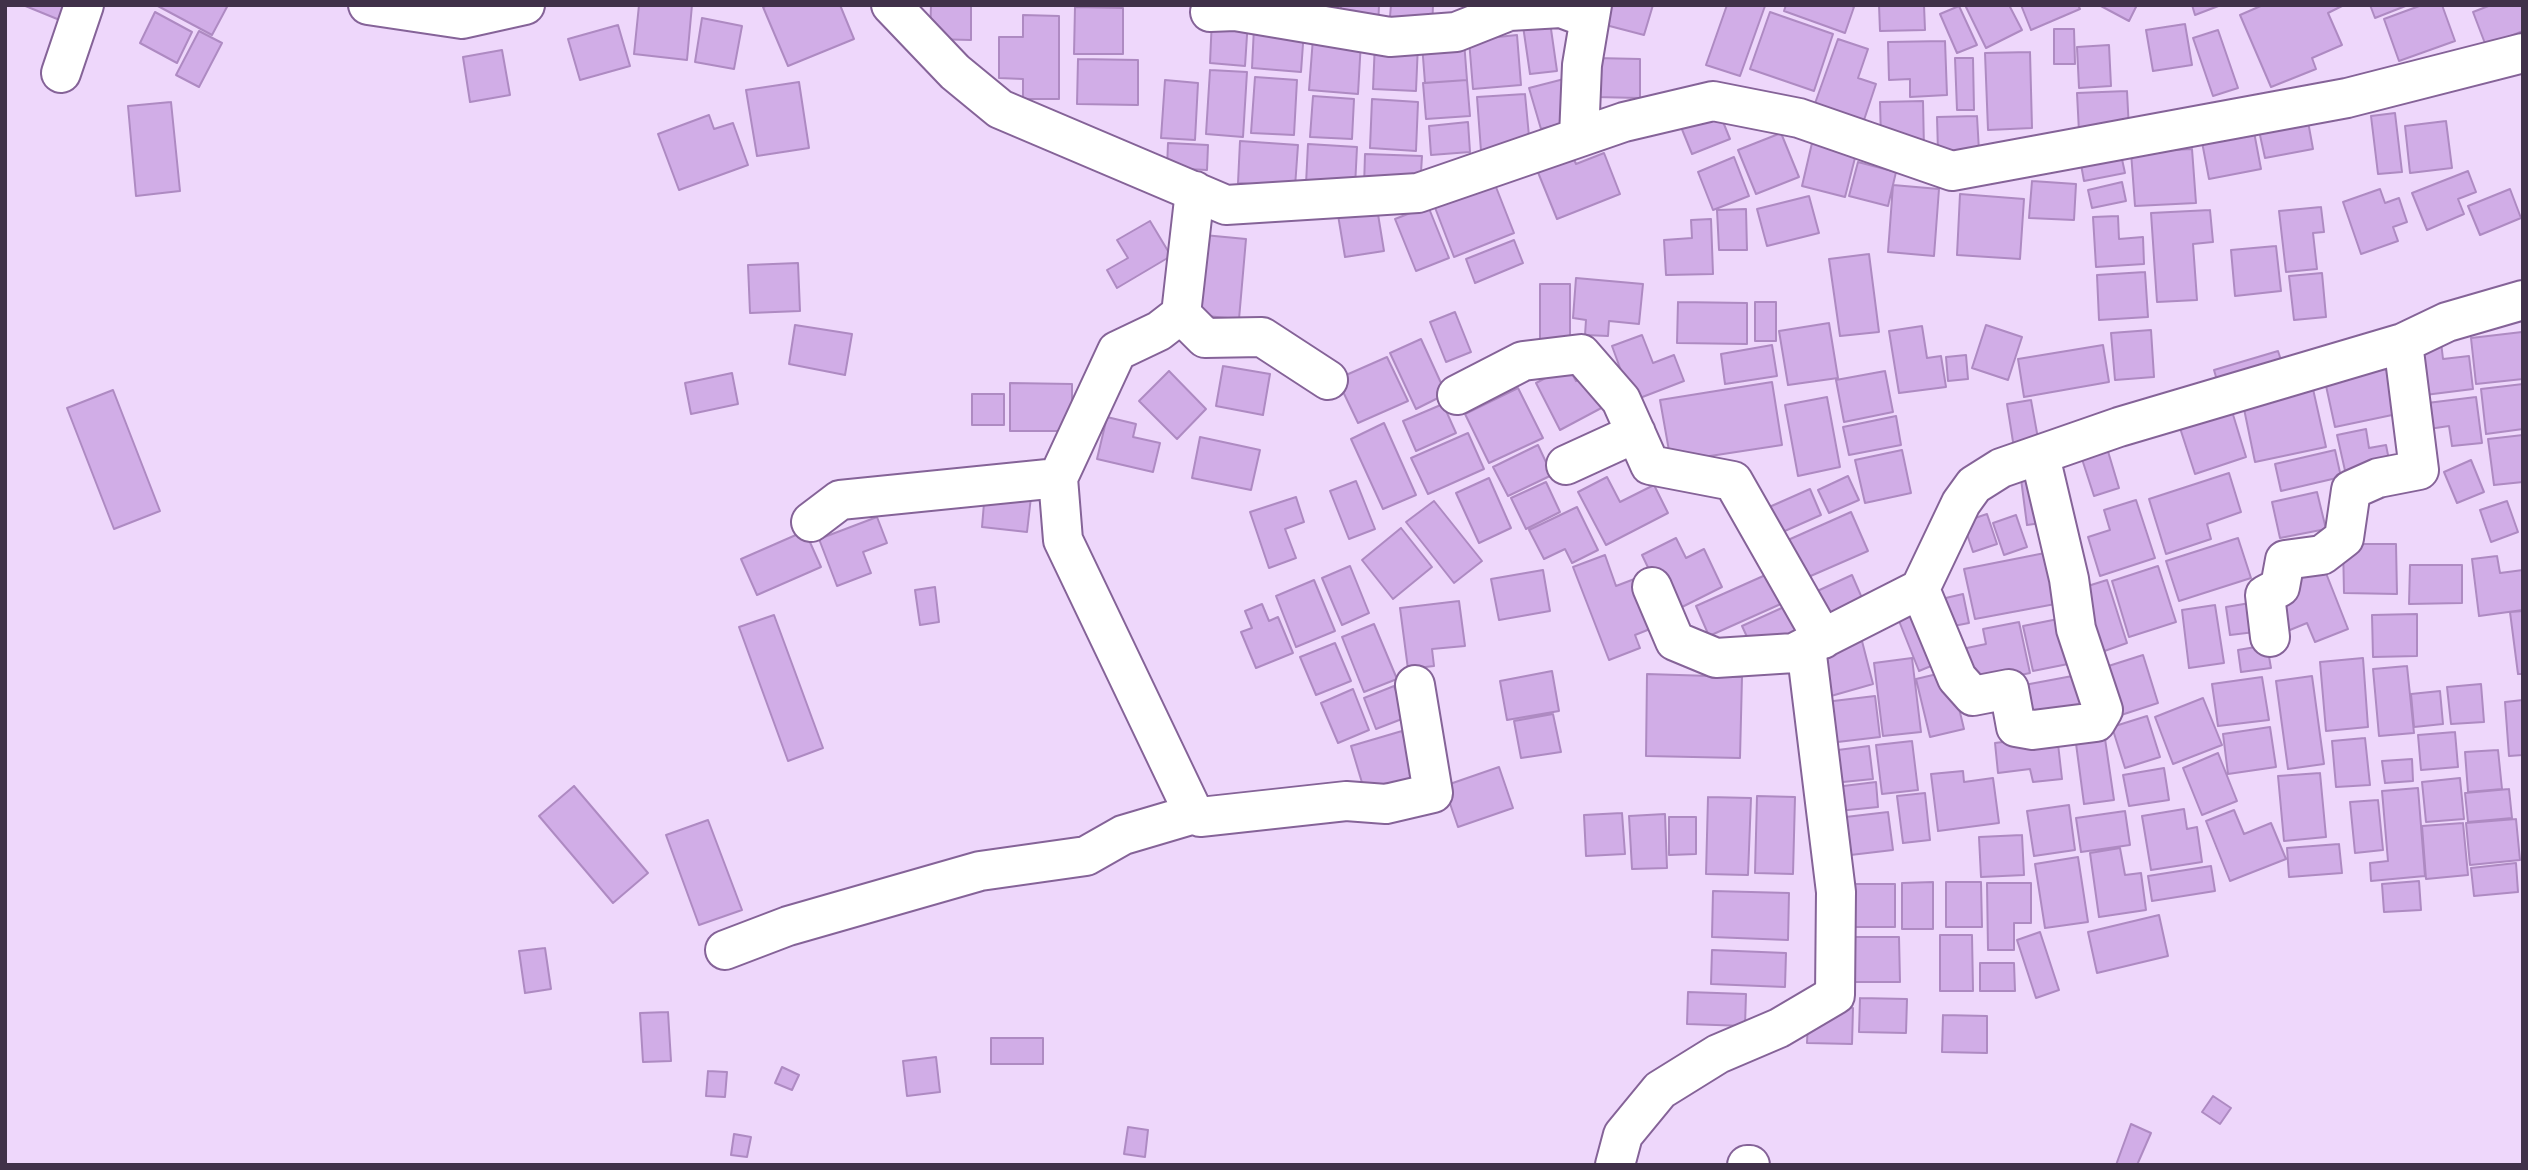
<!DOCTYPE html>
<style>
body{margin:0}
#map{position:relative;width:2528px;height:1170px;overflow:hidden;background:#eed7fb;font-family:Karla,sans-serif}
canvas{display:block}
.frame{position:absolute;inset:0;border:7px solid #403149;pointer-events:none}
</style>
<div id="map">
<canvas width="2528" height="1170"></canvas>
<div class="frame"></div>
</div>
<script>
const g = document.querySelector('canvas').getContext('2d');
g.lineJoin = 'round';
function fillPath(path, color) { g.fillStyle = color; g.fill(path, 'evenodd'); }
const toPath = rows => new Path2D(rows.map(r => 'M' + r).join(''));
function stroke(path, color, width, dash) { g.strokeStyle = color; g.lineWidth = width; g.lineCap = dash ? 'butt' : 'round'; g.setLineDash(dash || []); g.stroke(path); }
const building = toPath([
 [23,5,74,5,67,23,23,5],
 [156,5,228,5,212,35,156,5],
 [639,5,692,5,687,60,634,54,639,5],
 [768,5,840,5,854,39,788,66,763,7,768,5],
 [931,5,971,5,971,40,930,39,931,5],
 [1341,5,1379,5,1378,29,1340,26,1341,5],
 [1391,5,1433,5,1432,31,1389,28,1391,5],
 [1603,5,1653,5,1644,35,1598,23,1603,5],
 [1727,5,1765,6,1740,76,1706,65,1727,5],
 [1786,5,1850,5,1854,7,1845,33,1784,11,1786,5],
 [1879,5,1924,5,1925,30,1880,31,1879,5],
 [1965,5,2009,5,2022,30,1986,48,1965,5],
 [2021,5,2078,5,2080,9,2031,30,2021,5],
 [2099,5,2137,5,2129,21,2099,5],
 [2192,5,2221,5,2195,15,2192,5],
 [2263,5,2344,5,2328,13,2342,45,2312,58,2316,69,2271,87,2240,15,2263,5],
 [2370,5,2408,5,2375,18,2370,5],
 [2422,5,2442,5,2455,41,2399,61,2384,19,2422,5],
 [2491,5,2523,5,2523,31,2486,46,2473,12,2491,5],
 [1959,6,1977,45,1957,53,1940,14,1959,6],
 [1075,7,1123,8,1123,54,1074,54,1075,7],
 [155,12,192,32,177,63,140,43,155,12],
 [1770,12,1833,34,1814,91,1750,69,1770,12],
 [1023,15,1059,16,1059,99,1023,99,1023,79,999,78,999,37,1023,37,1023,15],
 [702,18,742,26,734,69,695,62,702,18],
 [1212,18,1248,20,1245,66,1210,63,1212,18],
 [1550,22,1557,71,1530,74,1523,26,1550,22],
 [2185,24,2192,65,2153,71,2146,30,2185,24],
 [618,25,630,66,580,80,568,39,618,25],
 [1254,27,1304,30,1301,72,1252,68,1254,27],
 [2054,29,2074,29,2075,64,2054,64,2054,29],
 [2218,30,2238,88,2213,96,2193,38,2218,30],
 [199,31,222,43,199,87,176,75,199,31],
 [1517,35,1521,85,1473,89,1469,40,1517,35],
 [1313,38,1361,41,1358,94,1309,90,1313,38],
 [1838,39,1868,49,1858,78,1876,84,1862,126,1813,109,1838,39],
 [1464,41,1467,80,1425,83,1422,44,1464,41],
 [1945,41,1947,95,1910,97,1910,79,1889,80,1888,42,1945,41],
 [1375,42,1418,44,1416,91,1373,89,1375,42],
 [2109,45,2111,86,2079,88,2077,47,2109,45],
 [502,50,510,95,470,102,463,57,502,50],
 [2030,52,2032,128,1988,130,1985,53,2030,52],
 [1596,58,1640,59,1640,98,1595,97,1596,58],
 [1955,58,1973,58,1974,110,1957,110,1955,58],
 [1078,59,1138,60,1138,105,1077,104,1078,59],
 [1210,70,1247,72,1243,137,1206,134,1210,70],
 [1255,77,1297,80,1294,135,1251,133,1255,77],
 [1564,79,1575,120,1541,129,1529,88,1564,79],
 [1165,80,1198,83,1195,140,1161,138,1165,80],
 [1467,80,1470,116,1426,119,1423,83,1467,80],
 [799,82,809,148,757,156,746,90,799,82],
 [2127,91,2129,130,2079,132,2077,93,2127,91],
 [1525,94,1530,147,1481,151,1477,97,1525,94],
 [1313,96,1354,99,1352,139,1310,137,1313,96],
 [1372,99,1418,102,1416,151,1370,148,1372,99],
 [1923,101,1924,149,1881,139,1880,102,1923,101],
 [171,102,180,191,136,196,128,106,171,102],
 [1717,107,1730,139,1692,154,1679,122,1717,107],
 [2395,113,2402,172,2378,174,2371,116,2395,113],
 [709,115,714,129,733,123,748,165,679,190,658,134,709,115],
 [1977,116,1979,151,1938,152,1937,117,1977,116],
 [2307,116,2313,149,2265,158,2258,126,2307,116],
 [2446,121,2452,168,2410,173,2405,126,2446,121],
 [1468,122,1470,152,1431,155,1429,126,1468,122],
 [2254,132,2261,169,2209,179,2202,142,2254,132],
 [1781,133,1799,177,1756,194,1738,150,1781,133],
 [1240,141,1298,145,1295,187,1238,183,1240,141],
 [1168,143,1208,145,1207,170,1167,168,1168,143],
 [1812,143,1856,154,1845,197,1802,186,1812,143],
 [1308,144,1357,147,1355,187,1306,184,1308,144],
 [2192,149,2196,203,2135,206,2131,152,2192,149],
 [2120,150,2125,173,2084,181,2080,159,2120,150],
 [1570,151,1576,164,1604,153,1620,194,1557,219,1535,165,1570,151],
 [1365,154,1422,156,1420,189,1364,187,1365,154],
 [1734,157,1749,196,1713,210,1698,172,1734,157],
 [1858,162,1896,172,1888,206,1849,196,1858,162],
 [2468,171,2476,192,2458,199,2464,214,2427,230,2412,193,2468,171],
 [2032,181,2076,184,2074,220,2029,218,2032,181],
 [1494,182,1514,233,1454,257,1434,205,1494,182],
 [2122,182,2126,201,2092,208,2088,190,2122,182],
 [1893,185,1939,189,1934,256,1888,252,1893,185],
 [2380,189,2385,203,2399,198,2407,222,2393,227,2398,241,2361,254,2343,202,2380,189],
 [2510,189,2521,218,2480,235,2468,206,2510,189],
 [1960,194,2024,199,2020,259,1957,255,1960,194],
 [1809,196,1819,233,1767,246,1757,209,1809,196],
 [1376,202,1384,251,1345,257,1337,209,1376,202],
 [1428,206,1449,258,1416,271,1395,219,1428,206],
 [2321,207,2324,232,2313,233,2317,269,2286,272,2279,211,2321,207],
 [1746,209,1747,250,1719,250,1717,210,1746,209],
 [2210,210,2213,242,2193,244,2197,300,2157,302,2151,213,2210,210],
 [2118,216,2119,239,2143,237,2144,264,2096,267,2093,217,2118,216],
 [1711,219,1713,274,1666,275,1664,240,1692,238,1691,220,1711,219],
 [1150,221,1171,256,1117,288,1107,270,1128,258,1117,240,1150,221],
 [1204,235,1246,239,1239,319,1195,315,1204,235],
 [1514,240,1523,263,1475,283,1466,259,1514,240],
 [2276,246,2281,291,2235,296,2231,250,2276,246],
 [1869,254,1879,332,1840,336,1829,259,1869,254],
 [798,263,800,311,750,313,748,265,798,263],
 [2145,272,2148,317,2099,320,2097,275,2145,272],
 [2322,273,2326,317,2294,320,2289,276,2322,273],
 [1576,278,1643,284,1639,324,1609,321,1608,336,1585,335,1586,320,1573,318,1576,278],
 [1540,284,1570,284,1570,345,1540,345,1540,284],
 [1678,302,1747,303,1747,344,1677,343,1678,302],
 [1755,302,1776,302,1776,341,1755,341,1755,302],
 [1455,312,1471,352,1446,362,1430,322,1455,312],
 [1829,323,1838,378,1788,385,1779,331,1829,323],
 [795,325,852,334,845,375,789,364,795,325],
 [1986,325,2022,337,2008,380,1972,368,1986,325],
 [1922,326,1927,358,1941,356,1946,387,1899,393,1889,331,1922,326],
 [2151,330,2154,377,2115,380,2111,333,2151,330],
 [2522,332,2523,379,2476,384,2471,338,2522,332],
 [1642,335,1653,363,1674,355,1684,381,1632,401,1612,346,1642,335],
 [1421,339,1446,394,1416,409,1390,353,1421,339],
 [2441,342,2443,359,2469,356,2473,389,2417,396,2410,346,2441,342],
 [1772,345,1777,376,1725,384,1721,354,1772,345],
 [2103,345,2109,382,2024,397,2018,359,2103,345],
 [2278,351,2286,375,2221,394,2214,370,2278,351],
 [1966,355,1968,379,1948,381,1946,357,1966,355],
 [1387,357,1408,401,1358,423,1337,379,1387,357],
 [2384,359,2397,414,2335,427,2323,372,2384,359],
 [1223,366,1270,374,1263,415,1216,406,1223,366],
 [1568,366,1576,381,1591,373,1607,405,1560,430,1536,383,1568,366],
 [1169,371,1206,409,1177,439,1139,401,1169,371],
 [1885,371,1893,412,1844,422,1836,380,1885,371],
 [732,373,738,404,691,414,685,383,732,373],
 [1772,382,1782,445,1671,462,1660,400,1772,382],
 [1010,383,1072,384,1072,431,1010,431,1010,383],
 [2523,384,2523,429,2486,434,2481,389,2523,384],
 [1518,388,1543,438,1489,463,1465,414,1518,388],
 [2313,389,2326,447,2255,462,2243,404,2313,389],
 [113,390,160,511,114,529,67,408,113,390],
 [972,394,1004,394,1004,425,972,425,972,394],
 [1827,397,1840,467,1798,476,1785,405,1827,397],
 [2476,397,2482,443,2452,446,2449,426,2422,430,2419,404,2476,397],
 [2031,400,2039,444,2014,448,2007,404,2031,400],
 [1443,404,1456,433,1416,451,1403,421,1443,404],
 [2231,408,2246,457,2195,474,2179,425,2231,408],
 [1896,416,1901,445,1849,455,1843,427,1896,416],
 [1107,417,1136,424,1133,437,1160,443,1153,472,1097,459,1107,417],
 [1384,423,1416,495,1383,509,1351,439,1384,423],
 [2366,429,2369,448,2386,445,2390,465,2346,475,2337,435,2366,429],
 [1468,433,1484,469,1428,494,1411,458,1468,433],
 [2523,435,2523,482,2494,485,2488,439,2523,435],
 [1200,437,1260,450,1251,490,1192,478,1200,437],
 [1538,445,1552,475,1508,496,1493,467,1538,445],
 [2107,448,2119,488,2094,496,2081,456,2107,448],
 [1902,450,1911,493,1865,503,1855,460,1902,450],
 [2335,450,2341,477,2281,491,2275,464,2335,450],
 [2471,460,2484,492,2457,503,2444,472,2471,460],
 [2229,473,2241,512,2207,524,2211,539,2166,554,2149,499,2229,473],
 [1848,476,1859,500,1829,513,1818,490,1848,476],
 [2041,476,2048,522,2027,525,2021,479,2041,476],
 [1607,477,1620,502,1654,485,1668,513,1606,545,1578,492,1607,477],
 [1489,478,1511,528,1479,543,1456,493,1489,478],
 [1356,481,1375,529,1349,539,1330,491,1356,481],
 [1546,482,1560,512,1526,529,1511,498,1546,482],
 [1810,489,1821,515,1778,534,1767,508,1810,489],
 [985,491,1031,497,1027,532,982,527,985,491],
 [2317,492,2326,529,2280,538,2272,502,2317,492],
 [1296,497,1304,522,1285,529,1296,558,1269,568,1250,512,1296,497],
 [2136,500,2155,558,2100,576,2088,537,2110,530,2104,510,2136,500],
 [1434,501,1482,561,1454,583,1406,522,1434,501],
 [2507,501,2518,532,2491,542,2480,510,2507,501],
 [1577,507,1598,550,1572,563,1565,549,1544,559,1529,530,1577,507],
 [1851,512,1868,551,1806,578,1788,540,1851,512],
 [1987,514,1997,544,1973,552,1963,522,1987,514],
 [2016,515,2027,547,2004,555,1993,523,2016,515],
 [877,517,887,543,863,552,871,573,837,586,819,539,877,517],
 [1401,528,1432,567,1393,599,1362,560,1401,528],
 [805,531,821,567,757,595,741,559,805,531],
 [1676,538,1686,558,1704,549,1722,587,1670,613,1642,555,1676,538],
 [2238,538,2251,578,2179,601,2166,561,2238,538],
 [2343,544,2396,544,2397,594,2344,593,2343,544],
 [2055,551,2066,602,1975,619,1964,569,2055,551],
 [1605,555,1616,586,1637,578,1655,627,1635,635,1640,648,1609,660,1573,567,1605,555],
 [2497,556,2500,573,2523,570,2523,610,2479,616,2472,559,2497,556],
 [2410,565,2462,565,2462,603,2409,604,2410,565],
 [1350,566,1369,613,1342,625,1322,578,1350,566],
 [2158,566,2176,622,2129,637,2112,581,2158,566],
 [2324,568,2348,629,2315,642,2307,623,2285,632,2273,602,2291,580,2324,568],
 [1543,570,1550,611,1499,620,1491,579,1543,570],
 [1770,573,1783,603,1709,636,1696,606,1770,573],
 [1852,575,1865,605,1826,622,1813,593,1852,575],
 [1314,580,1335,631,1296,647,1276,596,1314,580],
 [2107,580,2127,643,2096,654,2075,590,2107,580],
 [935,587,939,622,920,625,915,590,935,587],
 [1963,594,1969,623,1943,628,1937,600,1963,594],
 [1459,601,1465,646,1432,649,1434,666,1408,669,1400,608,1459,601],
 [1795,602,1807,628,1754,652,1742,626,1795,602],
 [2250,603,2255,632,2230,635,2226,607,2250,603],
 [1262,604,1269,621,1278,617,1293,653,1256,668,1241,632,1252,628,1245,611,1262,604],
 [2215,605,2224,663,2189,668,2182,610,2215,605],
 [1923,611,1943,661,1919,671,1899,621,1923,611],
 [2523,611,2523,674,2518,674,2510,612,2523,611],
 [2417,614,2417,656,2373,657,2372,615,2417,614],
 [774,615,823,748,788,761,739,627,774,615],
 [2068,617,2078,662,2033,671,2023,626,2068,617],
 [2019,622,2030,673,1970,686,1962,649,1986,644,1983,629,2019,622],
 [1374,624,1397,679,1364,692,1342,637,1374,624],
 [1862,641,1873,684,1824,698,1815,667,1828,663,1824,651,1862,641],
 [1335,643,1351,681,1316,695,1300,657,1335,643],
 [2267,645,2271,668,2241,672,2238,650,2267,645],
 [2143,655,2158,703,2115,717,2099,669,2143,655],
 [1912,658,1921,732,1883,736,1874,663,1912,658],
 [2363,658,2368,727,2326,731,2320,662,2363,658],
 [2407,666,2414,733,2379,736,2373,669,2407,666],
 [1552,671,1559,711,1507,720,1500,681,1552,671],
 [1950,671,1964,729,1930,737,1916,679,1950,671],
 [1647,674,1742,677,1740,758,1646,756,1647,674],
 [2083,674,2091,713,2027,725,2019,686,2083,674],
 [2312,676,2324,764,2288,769,2276,681,2312,676],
 [2262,677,2269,720,2218,726,2212,684,2262,677],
 [2481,684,2484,722,2451,724,2447,687,2481,684],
 [1394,686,1407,717,1376,729,1364,698,1394,686],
 [1353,689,1369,730,1338,743,1321,703,1353,689],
 [2440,691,2443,724,2414,727,2411,694,2440,691],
 [1875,696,1880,737,1829,743,1825,702,1875,696],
 [2203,698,2222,745,2173,764,2155,717,2203,698],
 [2523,700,2523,755,2509,756,2505,702,2523,700],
 [1553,714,1561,752,1521,758,1514,721,1553,714],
 [2147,716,2160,757,2125,768,2112,727,2147,716],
 [2270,727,2276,767,2228,774,2223,734,2270,727],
 [1402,731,1416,782,1366,796,1351,746,1402,731],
 [2104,732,2114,800,2084,804,2075,736,2104,732],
 [2455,732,2458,767,2421,770,2418,735,2455,732],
 [2057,735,2062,779,2033,782,2030,769,1998,773,1995,743,2057,735],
 [2365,738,2370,785,2336,787,2332,741,2365,738],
 [1912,741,1918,790,1882,794,1876,745,1912,741],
 [1869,746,1873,779,1833,783,1830,751,1869,746],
 [2498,750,2502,789,2468,792,2465,752,2498,750],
 [2218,753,2237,801,2202,815,2183,768,2218,753],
 [2412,759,2413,781,2385,783,2382,761,2412,759],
 [1499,767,1513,808,1458,827,1444,786,1499,767],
 [2164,768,2169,800,2129,806,2123,775,2164,768],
 [1963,771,1964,782,1993,778,1999,823,1938,831,1931,774,1963,771],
 [2320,773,2326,837,2284,841,2278,776,2320,773],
 [2460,778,2464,819,2426,822,2422,782,2460,778],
 [1876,782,1878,807,1838,811,1835,787,1876,782],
 [574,786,648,873,613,903,539,816,574,786],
 [2418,788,2425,876,2371,881,2370,863,2388,861,2382,791,2418,788],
 [2509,789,2512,818,2468,822,2465,793,2509,789],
 [1925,793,1930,840,1903,843,1897,796,1925,793],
 [1757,796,1795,797,1793,874,1755,873,1757,796],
 [1708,797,1751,798,1748,875,1706,874,1708,797],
 [2378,800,2383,850,2355,853,2350,802,2378,800],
 [2069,805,2075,850,2034,856,2027,811,2069,805],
 [2184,809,2187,829,2197,827,2202,862,2151,870,2142,816,2184,809],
 [2234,810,2244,834,2271,823,2286,859,2230,881,2206,821,2234,810],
 [2125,811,2130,845,2081,852,2076,818,2125,811],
 [1888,812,1893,850,1842,856,1837,818,1888,812],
 [1622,813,1625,854,1586,856,1584,815,1622,813],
 [1665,814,1667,868,1632,869,1629,816,1665,814],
 [1669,817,1696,817,1696,854,1669,855,1669,817],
 [2516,819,2520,860,2470,865,2466,823,2516,819],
 [708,820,742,910,699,925,666,835,708,820],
 [2463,823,2468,875,2426,879,2422,826,2463,823],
 [2022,835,2024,875,1981,877,1979,837,2022,835],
 [2339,844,2342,873,2289,877,2287,848,2339,844],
 [2120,848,2125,875,2141,873,2146,910,2099,917,2090,853,2120,848],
 [2078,857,2088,922,2045,928,2035,864,2078,857],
 [2516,863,2518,892,2474,896,2471,868,2516,863],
 [2211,866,2215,891,2152,901,2148,876,2211,866],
 [2419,881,2421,910,2384,912,2382,884,2419,881],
 [1933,882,1933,929,1902,929,1902,883,1933,882],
 [1946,882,1981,882,1982,927,1946,927,1946,882],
 [1987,883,2031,883,2031,923,2014,923,2014,950,1988,950,1987,883],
 [1844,884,1895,884,1895,927,1844,927,1844,884],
 [1713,891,1789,893,1788,940,1712,937,1713,891],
 [2159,915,2168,956,2097,973,2088,932,2159,915],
 [2040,932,2059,990,2036,998,2017,940,2040,932],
 [1940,935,1972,935,1973,991,1940,991,1940,935],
 [1846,937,1899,937,1900,982,1847,982,1846,937],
 [545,948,551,989,525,993,519,951,545,948],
 [1712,950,1786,953,1785,987,1711,984,1712,950],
 [1980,963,2014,963,2015,991,1980,991,1980,963],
 [1688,992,1746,994,1745,1026,1687,1024,1688,992],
 [1860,998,1907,999,1906,1033,1859,1032,1860,998],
 [1825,1007,1853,1008,1852,1044,1807,1043,1808,1020,1825,1007],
 [668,1012,671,1061,643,1062,640,1013,668,1012],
 [1943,1015,1987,1016,1987,1053,1942,1052,1943,1015],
 [991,1038,1043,1038,1043,1064,991,1064,991,1038],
 [936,1057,940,1092,907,1096,903,1061,936,1057],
 [782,1067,799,1075,792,1090,775,1083,782,1067],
 [708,1071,727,1072,725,1097,706,1096,708,1071],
 [2213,1096,2231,1108,2220,1124,2202,1112,2213,1096],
 [2131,1124,2151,1133,2137,1165,2116,1165,2131,1124],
 [1128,1127,1148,1130,1145,1157,1124,1154,1128,1127],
 [734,1134,751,1137,747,1157,731,1155,734,1134]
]);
const minor = toPath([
 [368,5,462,19,525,5],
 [891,5,955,72,1000,109,1226,205,1418,193,1624,122,1713,101,1799,118,1952,171,2347,98,2523,53],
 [1210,12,1235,11,1390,37,1456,32,1509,11,1561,8,1588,18],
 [61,73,84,5],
 [1579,137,1582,65,1592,5],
 [1195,191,1181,314,1159,331,1117,351,1058,478,1063,540,1194,814,1200,817,1346,801,1386,804,1433,793,1415,685],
 [1181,314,1205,338,1262,337,1328,380],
 [1457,395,1523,361,1581,354,1621,400,1650,465,1733,481,1823,639],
 [1566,465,1636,433],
 [811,522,840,500,1058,478],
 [1652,587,1675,641,1716,658,1794,653,1920,589,1961,503,1974,485,2001,468,2119,427,2403,343,2447,322,2523,300],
 [1920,589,1957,678,1973,696,2009,689,2016,727,2033,730,2096,722,2103,710,2076,629,2069,579,2040,456],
 [2270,637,2265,595,2280,587,2285,560,2322,555,2344,538,2351,490,2378,478,2419,470,2403,343],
 [725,950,788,926,980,871,1086,856,1123,835,1194,814],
 [1615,1165,1623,1135,1660,1090,1718,1054,1779,1028,1835,995,1836,892,1806,647],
 [1747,1165,1750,1165]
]);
fillPath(building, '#d1ade7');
stroke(building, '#ae8ac2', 2);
stroke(minor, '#856398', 42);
stroke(minor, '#fff', 38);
</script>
